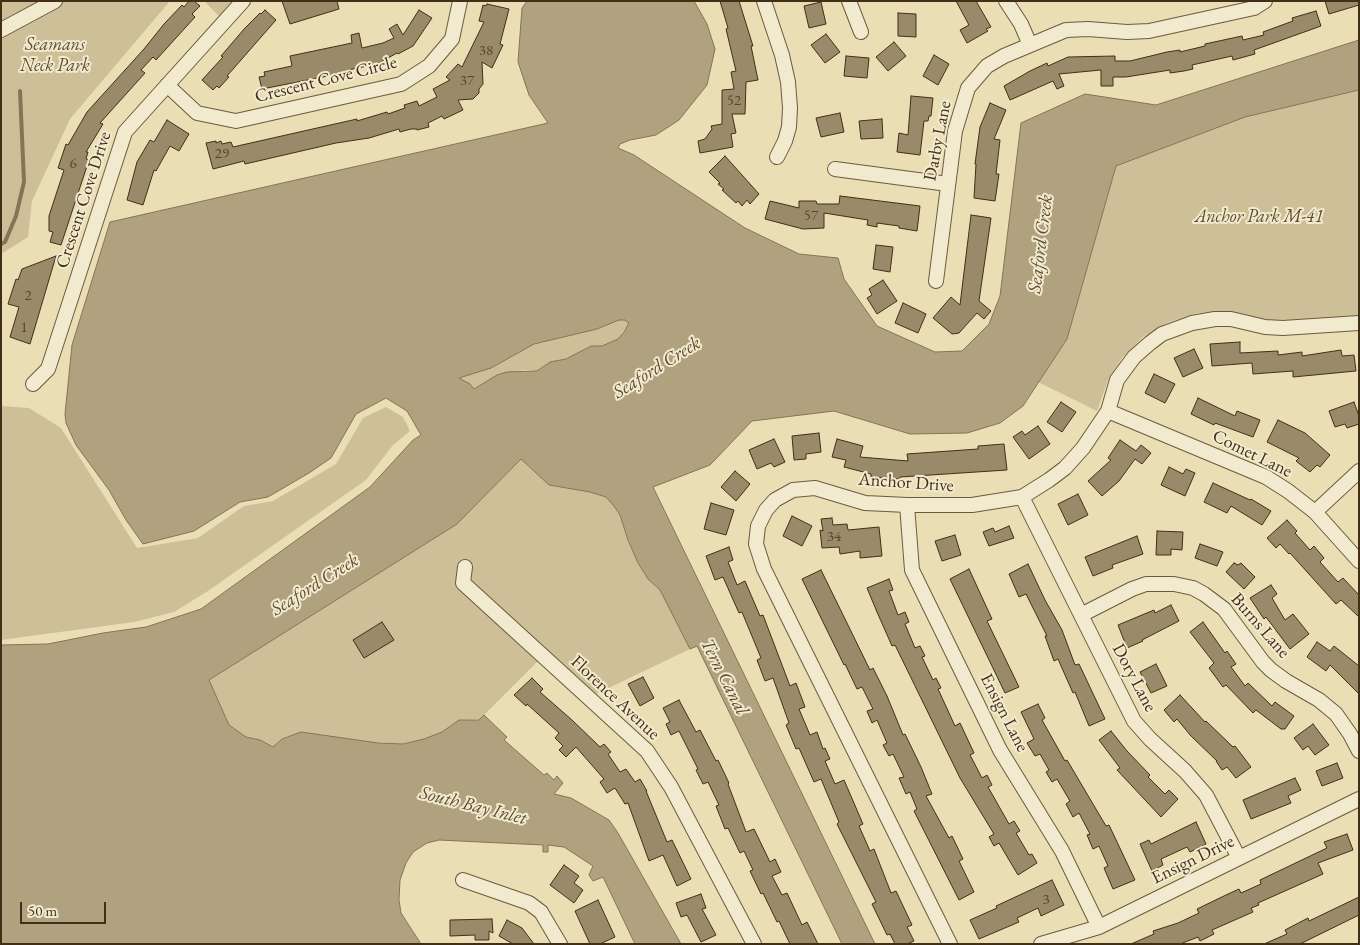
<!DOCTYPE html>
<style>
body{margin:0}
#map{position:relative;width:1360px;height:945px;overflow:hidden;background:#e9deb4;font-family:"EB Garamond",serif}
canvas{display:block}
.frame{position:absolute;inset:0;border:2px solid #432e17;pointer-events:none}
.scale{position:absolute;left:20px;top:902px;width:86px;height:22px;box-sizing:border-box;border:2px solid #432e17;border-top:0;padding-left:6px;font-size:15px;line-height:18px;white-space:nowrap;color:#432e17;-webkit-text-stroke:4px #f1eace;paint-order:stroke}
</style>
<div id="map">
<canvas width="1360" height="945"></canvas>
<div class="frame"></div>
<div class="scale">50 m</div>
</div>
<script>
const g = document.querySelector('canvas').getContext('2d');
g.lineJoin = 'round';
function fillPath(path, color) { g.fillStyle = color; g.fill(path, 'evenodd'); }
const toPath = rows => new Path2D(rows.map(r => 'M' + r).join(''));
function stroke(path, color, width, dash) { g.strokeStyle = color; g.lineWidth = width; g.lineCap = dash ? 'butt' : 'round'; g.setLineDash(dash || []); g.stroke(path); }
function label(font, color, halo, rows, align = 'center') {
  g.font = font + ' "EB Garamond",serif'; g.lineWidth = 4; g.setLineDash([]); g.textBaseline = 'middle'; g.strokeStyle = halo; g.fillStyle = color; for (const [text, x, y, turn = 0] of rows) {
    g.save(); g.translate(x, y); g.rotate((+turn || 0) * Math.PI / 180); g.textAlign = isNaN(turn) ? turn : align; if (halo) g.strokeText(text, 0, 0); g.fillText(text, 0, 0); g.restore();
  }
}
const green = toPath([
 [1,1,170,1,70,119,32,201,28,237,1,254],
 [204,1,232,1,219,16],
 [1359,90,1359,317,1279,323,1227,312,1198,313,1169,322,1143,337,1122,358,1108,380,1097,411,1038,382,1067,339,1116,166,1245,117],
 [619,320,625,320,629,323,618,339,602,346,591,346,566,359,550,362,537,371,525,370,497,375,474,389,458,378,491,368,534,344,597,329],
 [1,406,29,408,61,428,137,548,198,538,244,506,273,501,336,464,363,418,386,407,403,417,410,431,393,445,366,480,208,591,174,612,134,622,1,640],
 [521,459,549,485,590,492,606,497,614,506,620,515,628,540,638,563,648,579,660,590,690,649,592,696,547,652,480,719,459,720,442,732,424,739,402,744,288,736,282,739,273,747,260,740,246,737,229,725,209,680,457,524]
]);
const water = toPath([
 [527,1,694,1,707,24,715,49,707,85,679,120,656,135,630,140,620,144,618,148,634,155,745,228,799,254,838,258,844,279,877,326,935,352,962,351,989,324,1000,296,1021,123,1085,94,1156,105,1359,40,1359,90,1245,117,1116,166,1067,339,1023,406,1000,423,967,433,910,434,834,411,752,421,710,465,653,487,875,944,842,944,697,646,690,649,660,590,648,579,638,563,628,540,620,515,614,506,606,497,590,492,549,485,521,459,457,524,209,680,229,725,246,737,260,740,273,747,282,739,301,732,378,743,403,744,424,739,442,732,459,720,479,720,484,715,507,737,504,740,544,775,547,773,554,780,557,776,563,783,554,794,571,798,609,820,618,833,681,944,635,944,603,877,593,881,589,875,593,866,564,847,548,845,548,852,543,852,543,845,439,840,427,843,413,852,406,863,400,880,399,900,401,913,421,944,1,944,1,645,48,644,103,633,146,627,201,609,370,487,413,440,421,435,407,411,386,398,356,414,331,458,309,473,268,497,240,502,194,531,143,544,126,520,109,490,76,445,66,423,65,414,72,345,110,222,548,123,529,95,518,62,522,8,527,1],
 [619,320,625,320,629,323,624,332,618,339,602,346,591,346,566,359,550,362,537,371,507,372,497,375,474,389,470,384,459,378,491,368,534,344,597,329,619,320]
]);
const stream = toPath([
 [1,244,5,242,16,216,24,182,20,91]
]);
const building = toPath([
 [189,1,194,1,200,6,192,14,195,17,156,60,153,57,141,70,145,73,100,123,103,124,86,152,88,152,86,159,89,160,61,245,50,242,53,232,49,231,49,216,64,170,58,168,66,144,68,145,87,112,144,49,164,24,182,5,184,7,189,1],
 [282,1,337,1,339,9,290,24,282,1],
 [720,1,739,1,753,46,751,46,758,80,746,82,745,114,732,114,736,133,731,134,733,147,700,153,698,141,705,139,712,129,711,126,722,124,722,90,734,89,731,72,736,71,726,29,728,28,720,1],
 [956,1,976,1,991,27,986,29,988,31,967,43,960,30,969,25,956,1],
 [1325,1,1359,1,1359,5,1329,14,1325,1],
 [821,2,826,24,809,28,804,6,821,2],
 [487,4,509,9,500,44,503,45,492,68,482,62,483,84,479,89,479,93,473,99,458,100,463,110,444,119,442,116,428,123,429,127,417,130,417,129,411,129,400,132,399,129,369,138,336,143,245,164,244,161,213,169,206,143,216,141,216,143,221,141,222,144,231,142,233,147,357,119,357,121,387,112,388,114,405,108,404,105,417,101,419,106,437,97,433,89,450,80,446,77,458,64,462,67,484,22,479,21,483,5,486,6,487,4],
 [265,10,276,20,227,76,229,77,219,88,217,86,213,90,202,80,223,57,221,56,245,28,260,13,261,14,265,10],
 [419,10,432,18,413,46,398,54,397,53,377,64,348,70,348,72,262,89,259,77,265,76,264,72,292,66,290,56,352,43,351,35,359,33,362,48,383,43,394,38,389,29,397,24,403,35,419,10],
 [1316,11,1321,26,1254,50,1255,54,1233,60,1232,56,1192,65,1193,69,1184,71,1170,73,1170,70,1126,77,1113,77,1113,86,1101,86,1101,70,1059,74,1064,86,1057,89,1053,81,1010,100,1004,86,1030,71,1047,63,1048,66,1068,57,1115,56,1115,61,1130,61,1167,52,1180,50,1180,52,1205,46,1205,44,1242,36,1243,40,1264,35,1263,32,1293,21,1292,18,1316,11],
 [898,13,916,14,916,37,898,36,898,13],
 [826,34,840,52,825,63,811,45,826,34],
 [894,42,906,56,888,71,876,57,894,42],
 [934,55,949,64,938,85,923,76,934,55],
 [846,56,869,58,867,78,844,76,846,56],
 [911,96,933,98,931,116,929,116,928,121,924,121,920,155,897,152,899,133,908,135,911,96],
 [990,103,1006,110,994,139,1000,140,996,174,999,174,995,201,974,198,976,164,975,164,980,127,990,103],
 [840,113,844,132,821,137,816,118,840,113],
 [882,119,883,138,861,139,859,121,882,119],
 [167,120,189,134,179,151,170,146,156,171,154,170,143,205,127,200,137,162,150,140,154,142,167,120],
 [725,156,759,194,750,204,747,200,742,206,738,201,736,203,722,190,724,189,718,184,720,183,709,172,725,156],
 [840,196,920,206,917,231,899,228,899,226,877,223,877,227,867,225,868,220,824,213,824,228,803,229,765,219,770,201,799,208,799,201,816,201,817,204,839,204,840,196],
 [971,215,991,218,979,301,991,311,984,319,977,313,959,333,952,334,933,318,951,297,960,305,971,215],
 [876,245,893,247,890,272,873,269,876,245],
 [56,256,30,344,10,337,19,307,8,304,16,279,18,280,22,269,56,256],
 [883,280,897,301,877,314,867,298,872,295,869,289,883,280],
 [903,303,926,314,918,333,895,323,903,303],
 [1240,342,1240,353,1278,351,1278,355,1302,352,1302,356,1341,350,1342,356,1354,355,1356,371,1293,377,1293,371,1253,374,1252,363,1212,366,1210,344,1240,342],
 [1194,349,1203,368,1183,377,1174,358,1194,349],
 [1154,374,1175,384,1165,403,1145,393,1154,374],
 [1198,398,1235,416,1237,411,1260,420,1253,437,1215,423,1214,425,1191,414,1198,398],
 [1061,402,1076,412,1062,432,1047,422,1061,402],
 [1354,402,1359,416,1359,424,1347,428,1345,424,1335,427,1329,411,1354,402],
 [1278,420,1305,433,1330,455,1320,467,1317,465,1310,472,1296,461,1299,458,1267,442,1278,420],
 [1038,426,1050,444,1029,459,1013,437,1022,431,1025,435,1038,426],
 [819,433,821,452,806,454,806,459,794,460,792,436,819,433],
 [774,439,785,462,774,467,771,463,757,469,749,450,774,439],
 [837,439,863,446,860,457,908,461,907,454,978,449,978,446,1004,444,1007,470,900,477,900,479,871,477,871,474,844,467,846,460,832,457,837,439],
 [1120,440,1136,451,1141,445,1151,453,1142,464,1135,459,1119,481,1102,496,1088,481,1111,460,1108,458,1120,440],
 [1169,467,1183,474,1186,469,1195,473,1185,496,1161,485,1169,467],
 [735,471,750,484,736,501,721,487,735,471],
 [1213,483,1250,500,1251,499,1271,511,1262,525,1231,506,1227,513,1204,502,1213,483],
 [1078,494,1088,515,1068,525,1058,504,1078,494],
 [711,503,734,510,726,535,704,529,711,503],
 [792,516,812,526,802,546,783,536,792,516],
 [832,518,833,525,847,524,848,530,879,527,882,556,860,558,860,551,840,554,839,547,822,548,820,530,823,531,821,519,832,518],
 [1287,520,1297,531,1295,533,1310,550,1314,546,1324,558,1320,562,1338,582,1343,578,1359,595,1359,617,1341,600,1336,604,1290,553,1289,554,1280,544,1276,548,1267,538,1287,520],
 [1009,526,1014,538,989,546,983,532,993,528,995,532,1009,526],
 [1157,531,1183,532,1182,550,1171,549,1171,555,1156,555,1157,531],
 [955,535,961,555,942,561,935,541,955,535],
 [1137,536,1143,554,1112,565,1113,568,1093,576,1085,557,1137,536],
 [1200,544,1223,552,1217,566,1195,558,1200,544],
 [729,547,733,560,728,562,737,585,745,581,760,616,763,615,790,686,796,683,805,707,799,709,810,735,817,732,823,749,825,748,830,759,825,761,835,784,844,780,863,824,859,826,870,851,874,849,891,893,896,891,912,925,907,927,914,941,907,944,895,944,890,934,887,935,872,904,876,902,837,824,839,822,821,779,814,782,799,748,796,749,786,725,789,723,773,678,765,681,757,660,761,658,742,612,739,613,723,577,715,580,706,556,729,547],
 [1234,563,1238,565,1241,563,1255,577,1244,589,1226,572,1234,563],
 [1028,564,1045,600,1062,630,1075,665,1079,664,1105,719,1089,726,1075,692,1073,693,1058,659,1054,661,1045,636,1047,636,1026,594,1019,597,1009,574,1028,564],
 [969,569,992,619,987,621,1019,687,1005,693,950,579,969,569],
 [821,570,870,670,873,668,887,696,903,735,905,734,921,767,932,794,926,796,949,838,952,836,963,859,959,861,974,892,959,900,914,811,917,809,910,792,906,794,899,778,904,777,893,754,889,756,883,745,887,743,877,720,872,723,867,711,873,709,862,687,857,689,845,664,844,665,802,579,821,570],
 [889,579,893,590,889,591,898,615,905,612,909,622,905,624,915,648,920,646,925,656,922,657,933,680,936,678,941,688,938,689,955,726,960,723,974,753,970,755,982,778,987,775,992,785,988,787,1009,824,1014,821,1020,831,1016,833,1029,855,1032,854,1037,863,1018,875,999,843,994,846,989,837,994,834,960,778,895,645,892,646,877,612,867,588,889,579],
 [1271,585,1277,594,1272,598,1285,620,1293,614,1309,634,1290,649,1266,617,1264,619,1250,598,1271,585],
 [1171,605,1179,621,1142,640,1143,641,1127,648,1118,625,1154,610,1155,613,1171,605],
 [382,622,394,640,364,658,353,640,382,622],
 [1203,622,1225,653,1227,651,1236,664,1231,667,1245,686,1248,683,1272,706,1275,702,1294,716,1285,729,1281,729,1256,710,1253,713,1226,685,1223,687,1209,668,1214,663,1190,632,1203,622],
 [1317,642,1330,651,1334,646,1359,666,1359,694,1330,665,1326,671,1307,657,1317,642],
 [1156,664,1167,686,1151,693,1140,672,1156,664],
 [643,677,654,698,640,706,628,684,643,677],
 [532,678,543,689,540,692,572,720,600,747,604,744,611,752,608,754,620,772,626,769,635,782,640,779,647,791,646,791,667,842,672,840,691,879,677,886,663,855,649,861,628,803,625,804,615,788,607,793,600,782,604,779,576,747,566,757,559,750,563,746,555,738,559,733,527,704,526,706,514,695,532,678],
 [1180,695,1205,722,1206,721,1233,747,1235,746,1251,767,1236,778,1227,767,1222,770,1216,761,1217,761,1191,736,1177,719,1174,722,1164,710,1180,695],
 [679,700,696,732,700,730,716,761,718,760,729,783,728,784,746,832,754,829,770,862,775,859,781,872,772,876,782,895,787,893,802,925,807,922,818,944,790,944,779,921,777,922,763,893,761,894,750,871,753,870,744,851,740,853,728,828,725,829,716,806,719,805,708,782,703,784,696,770,698,769,679,731,671,735,666,724,670,722,663,708,679,700],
 [1038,704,1045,718,1042,720,1065,761,1067,760,1106,826,1109,825,1135,880,1113,889,1104,868,1108,866,1099,846,1093,849,1087,835,1090,834,1079,813,1073,817,1066,804,1070,801,1057,779,1052,782,1046,772,1049,770,1040,754,1035,756,1027,743,1034,739,1021,712,1038,704],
 [1313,724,1329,745,1315,755,1308,746,1303,750,1294,738,1313,724],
 [1111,731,1127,751,1150,775,1148,777,1165,794,1169,790,1178,799,1161,817,1117,770,1120,768,1099,740,1111,731],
 [1337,763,1343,778,1322,786,1316,771,1337,763],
 [1295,778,1301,790,1288,796,1291,803,1251,819,1243,800,1295,778],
 [1196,822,1206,844,1190,852,1187,847,1161,859,1163,865,1152,871,1140,844,1149,840,1151,844,1196,822],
 [1347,834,1353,850,1318,863,1323,874,1258,903,1259,905,1251,908,1253,912,1212,930,1214,934,1200,941,1198,937,1180,944,1131,944,1154,934,1153,931,1178,923,1199,913,1197,909,1226,895,1239,889,1241,893,1261,884,1260,880,1327,848,1324,842,1347,834],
 [564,865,579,876,574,883,583,890,574,903,550,885,564,865],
 [1052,880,1064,905,1041,916,1038,908,1017,918,1019,922,979,939,970,920,997,908,996,906,1052,880],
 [701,894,706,908,702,909,716,935,701,942,687,915,681,917,676,903,701,894],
 [1359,897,1359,915,1300,944,1264,944,1287,934,1285,930,1308,918,1309,921,1359,897],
 [598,900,615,937,600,944,590,944,575,911,598,900],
 [492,919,493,933,489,931,489,940,475,940,475,935,450,936,450,920,492,919],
 [507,920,522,928,534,944,513,944,499,936,507,920]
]);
const minor = toPath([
 [764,1,782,55,788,82,790,108,789,127,785,141,777,157],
 [849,1,861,32],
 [1006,1,1021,24,1030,45],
 [1,30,55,1],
 [167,85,197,113,236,121,401,84,429,66,452,39,460,1],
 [835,169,948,184],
 [936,281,955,131,968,88,987,66,1004,56,1066,30,1088,29,1127,32,1149,31,1254,8,1265,1],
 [33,384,48,369,125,132,243,1],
 [1108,411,1266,477,1288,491,1315,512,1359,561],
 [1022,497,1134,721,1150,739,1185,771,1206,795,1239,858],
 [907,505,912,570,1000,750,1062,851,1099,927],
 [1315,512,1359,471],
 [465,567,463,583,647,751,671,787,754,944],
 [1081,615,1132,589,1146,584,1174,584,1193,588,1204,594,1224,609,1263,662,1271,670,1286,681,1319,700,1336,714,1350,734,1359,751],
 [463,880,529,903,541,912,560,944],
 [950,944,764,569,756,544,758,526,766,510,775,500,793,490,815,488,865,503,907,505,972,505,1022,497,1049,480,1065,468,1083,448,1108,411,1117,380,1134,357,1150,343,1162,334,1192,323,1215,319,1231,319,1265,327,1283,328,1359,323],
 [1041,944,1099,927,1359,799]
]);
const numberNames = [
 ["38",486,51],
 ["37",467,81],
 ["52",734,101],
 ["29",222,154],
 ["6",73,164],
 ["57",811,216],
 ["2",28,296],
 ["1",24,328],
 ["34",834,537],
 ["3",1046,900]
];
const parkNames = [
 ["Seamans",55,45],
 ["Neck Park",55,66],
 ["Anchor Park M-41",1259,217]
];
const streetNames = [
 ["Crescent Cove Circle",326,80,-14],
 ["Darby Lane",938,141,-79],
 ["Crescent Cove Drive",84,200,-72],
 ["Comet Lane",1252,454,26],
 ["Anchor Drive",906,483,4],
 ["Burns Lane",1260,626,49],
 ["Dory Lane",1134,678,62],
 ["Florence Avenue",615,698,43],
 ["Ensign Lane",1004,713,63],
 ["Ensign Drive",1193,860,-26]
];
const waterNames = [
 ["Seaford Creek",1041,244,-83],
 ["Seaford Creek",657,368,-32],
 ["Seaford Creek",315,585,-32],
 ["Tern Canal",724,677,63],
 ["South Bay Inlet",473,806,14]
];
fillPath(green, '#cdc099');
fillPath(water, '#b1a27f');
stroke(water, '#857455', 1);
stroke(stream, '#857455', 4);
fillPath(building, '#998a69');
stroke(building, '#432e17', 1);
stroke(minor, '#6c5a3e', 16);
stroke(minor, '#f1eace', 14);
label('15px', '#58452c', null, numberNames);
label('italic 18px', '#5f4b31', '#f1eace', parkNames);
label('18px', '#432e17', '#f1eace', streetNames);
label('italic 19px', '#5e4b31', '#f1eace', waterNames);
</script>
